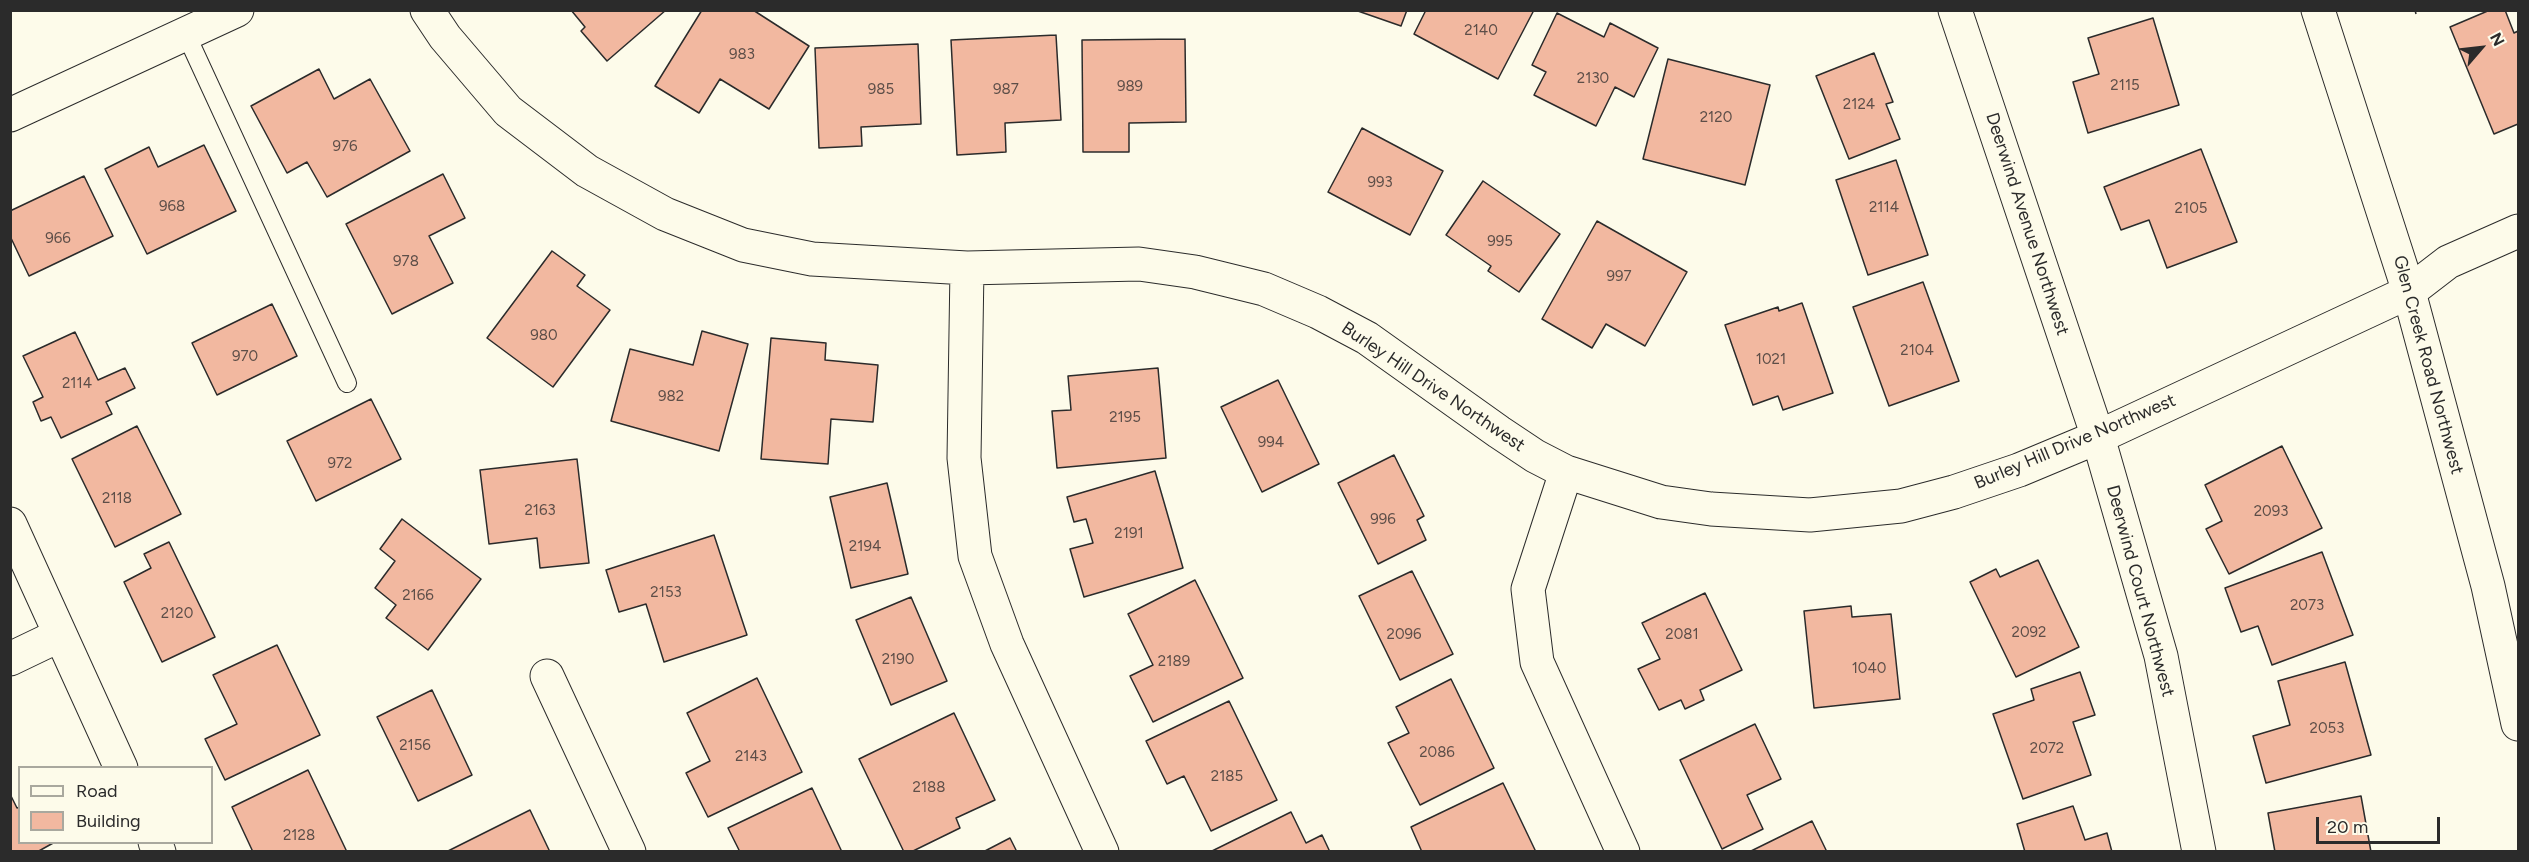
<!DOCTYPE html>
<style>
body{margin:0}
#map{position:relative;width:2529px;height:862px;overflow:hidden;background:#fdfbea;font-family:Figtree,sans-serif}
canvas{display:block}
.frame{position:absolute;inset:0;border:12px solid #2b2b2b;pointer-events:none}
.legend{position:absolute;left:18px;top:766px;width:195px;height:78px;box-sizing:border-box;background:#fdfbea;border:2px solid #a9a89e;margin:0;padding:8px 10px;list-style:none;font-size:18px;color:#2b2b2b}
.legend li{display:flex;align-items:center;gap:12px;height:30px}
.legend b{width:30px;border:2px solid #a9a89e}
.north{position:absolute;left:2451px;top:18px;width:60px;height:60px;-webkit-text-stroke:4px #fdfbea;paint-order:stroke;rotate:62deg;font-size:16px;font-weight:700;line-height:24px;text-align:center;color:#2b2b2b}
.north::after{content:'';display:block;margin:auto;width:21px;height:27px;background:#2b2b2b;clip-path:polygon(50% 0,100% 100%,50% 72%,0 100%)}
.scale{position:absolute;left:2316px;top:817px;width:124px;height:27px;box-sizing:border-box;border:3px solid #2b2b2b;border-top:0;padding-left:8px;font-size:18px;line-height:21px;white-space:nowrap;color:#2b2b2b;-webkit-text-stroke:4px #fdfbea;paint-order:stroke}
</style>
<div id="map">
<canvas width="2529" height="862"></canvas>
<div class="frame"></div>
<ul class="legend">
<li><b style="height:8px;background:#fdfbea"></b>Road</li>
<li><b style="height:16px;background:#f2b8a0"></b>Building</li>
</ul>
<div class="north">N</div>
<div class="scale">20 m</div>
</div>
<script>
const g = document.querySelector('canvas').getContext('2d');
g.lineJoin = 'round';
function fillPath(path, color) { g.fillStyle = color; g.fill(path, 'evenodd'); }
const toPath = rows => new Path2D(rows.map(r => 'M' + r).join(''));
function stroke(path, color, width, dash) { g.strokeStyle = color; g.lineWidth = width; g.lineCap = dash ? 'butt' : 'round'; g.setLineDash(dash || []); g.stroke(path); }
function label(font, color, halo, rows, align = 'center') {
  g.font = font + ' Figtree,sans-serif'; g.lineWidth = 4.5; g.setLineDash([]); g.textBaseline = 'middle'; g.strokeStyle = halo; g.fillStyle = color; for (const [text, x, y, turn = 0] of rows) {
    g.save(); g.translate(x, y); g.rotate((+turn || 0) * Math.PI / 180); g.textAlign = isNaN(turn) ? turn : align; if (halo) g.strokeText(text, 0, 0); g.fillText(text, 0, 0); g.restore();
  }
}
const building = toPath([
 [571,10,666,10,607,61,581,31,585,27,571,10],
 [702,10,753,10,809,46,769,109,720,79,699,113,655,86,702,10],
 [1355,10,1407,10,1401,26,1355,10],
 [1426,10,1534,10,1498,79,1414,34,1426,10],
 [2490,10,2505,10,2514,33,2518,31,2518,124,2494,134,2450,27,2490,10],
 [1557,13,1604,37,1610,23,1658,48,1634,97,1615,87,1596,126,1534,95,1546,72,1532,65,1557,13],
 [2153,18,2179,105,2088,133,2073,82,2099,74,2088,38,2153,18],
 [1056,35,1061,120,1005,123,1006,152,957,155,951,40,1056,35],
 [1185,39,1186,122,1129,123,1129,152,1083,152,1082,40,1185,39],
 [918,44,921,124,861,127,862,146,819,148,815,48,918,44],
 [1874,53,1893,102,1886,104,1900,139,1849,159,1816,76,1874,53],
 [1668,59,1770,85,1745,185,1643,159,1668,59],
 [319,69,334,99,370,79,410,151,327,197,307,162,287,173,251,106,319,69],
 [1362,128,1443,171,1410,235,1328,192,1362,128],
 [204,145,236,211,147,254,105,169,149,147,158,167,204,145],
 [2201,149,2237,242,2167,268,2149,220,2121,230,2104,187,2201,149],
 [1896,160,1928,255,1868,275,1836,180,1896,160],
 [443,174,465,218,429,236,453,283,392,314,346,224,443,174],
 [84,176,113,236,29,276,10,236,10,211,84,176],
 [1483,181,1560,234,1519,292,1488,271,1491,266,1446,235,1483,181],
 [1597,221,1687,272,1645,346,1606,324,1592,348,1542,319,1597,221],
 [552,251,585,275,577,286,610,310,553,387,487,338,552,251],
 [1923,282,1959,381,1889,406,1853,307,1923,282],
 [1802,303,1833,393,1783,410,1778,396,1753,405,1725,325,1778,307,1779,311,1802,303],
 [272,304,297,356,217,395,192,343,272,304],
 [702,331,748,344,719,451,611,421,630,349,693,365,702,331],
 [75,332,98,380,125,368,135,388,106,402,112,414,61,438,51,417,41,421,33,402,43,397,23,356,75,332],
 [771,338,826,343,825,360,878,365,873,422,831,419,828,464,761,459,771,338],
 [1158,368,1166,458,1057,468,1052,411,1071,410,1068,376,1158,368],
 [1278,380,1319,464,1262,492,1221,407,1278,380],
 [371,399,401,459,316,501,287,441,371,399],
 [137,426,181,514,115,547,72,459,137,426],
 [2282,446,2322,528,2229,574,2206,529,2222,521,2205,485,2282,446],
 [1394,455,1424,516,1417,520,1426,540,1378,564,1338,483,1394,455],
 [577,459,589,563,540,568,537,538,489,544,480,470,577,459],
 [1155,471,1183,568,1084,597,1070,549,1093,543,1086,519,1074,522,1067,497,1155,471],
 [887,483,908,574,851,588,830,497,887,483],
 [402,519,481,579,428,650,386,618,396,605,375,588,395,561,380,549,402,519],
 [714,535,747,635,664,662,646,604,619,612,606,570,714,535],
 [169,542,215,637,162,662,124,582,151,568,144,554,169,542],
 [2322,552,2353,635,2272,665,2258,626,2241,632,2225,588,2322,552],
 [2038,560,2079,647,2016,677,1970,582,1996,569,2000,577,2038,560],
 [1412,571,1453,654,1400,680,1359,596,1412,571],
 [1195,580,1243,678,1153,722,1130,676,1153,665,1128,614,1195,580],
 [1705,593,1742,670,1700,690,1704,700,1685,709,1681,700,1659,710,1638,669,1660,659,1642,623,1705,593],
 [911,597,947,681,891,705,856,620,911,597],
 [1851,606,1852,617,1891,614,1900,699,1814,708,1804,611,1851,606],
 [277,645,320,735,225,780,205,739,237,724,213,675,277,645],
 [2345,662,2371,755,2266,783,2253,736,2290,725,2278,681,2345,662],
 [2080,672,2095,715,2073,722,2091,775,2023,799,1993,714,2034,700,2031,689,2080,672],
 [757,678,802,772,708,817,686,773,710,761,687,713,757,678],
 [1451,679,1494,768,1420,805,1388,743,1409,733,1396,707,1451,679],
 [432,690,472,775,418,801,377,717,432,690],
 [1229,701,1277,800,1211,831,1184,776,1167,784,1146,741,1229,701],
 [954,713,995,800,956,818,960,828,911,852,904,852,859,759,954,713],
 [1755,724,1781,779,1747,795,1763,829,1722,849,1680,760,1755,724],
 [308,770,347,852,253,852,232,807,308,770],
 [1503,783,1536,852,1422,852,1411,827,1503,783],
 [812,788,842,852,740,852,728,828,812,788],
 [10,794,17,808,20,807,20,842,55,842,37,852,10,852,10,794],
 [2361,796,2371,852,2275,852,2268,813,2361,796],
 [2073,806,2085,840,2107,833,2112,852,2025,852,2017,824,2073,806],
 [530,810,550,852,446,852,530,810],
 [1291,812,1306,843,1322,835,1330,852,1210,852,1291,812],
 [1812,821,1827,852,1749,852,1812,821],
 [1010,838,1017,852,983,852,1010,838]
]);
const service = toPath([
 [186,34,347,383]
]);
const minor = toPath([
 [427,10,445,37,508,111,587,171,665,214,743,245,812,259,967,268,1139,264,1195,272,1264,289,1318,312,1367,338,1499,432,1535,456,1566,472,1661,502,1711,509,1810,515,1901,506,1954,492,2019,470,2098,437,2409,292,2448,262,2518,231],
 [1955,10,2098,437,2161,656,2199,852],
 [10,115,237,10],
 [967,268,964,458,975,556,1007,644,1102,852],
 [1566,472,1528,589,1537,662,1623,852],
 [10,524,121,768],
 [10,659,60,635],
 [547,676,629,852],
 [155,842,159,852]
]);
const secondary = toPath([
 [2318,10,2409,292,2488,586,2518,724]
]);
const fence = toPath([
 [2415,10,2416,14]
]);
const numberNames = [
 ["2140",1481,31],
 ["983",742,55],
 ["2130",1593,79],
 ["2115",2125,86],
 ["989",1130,87],
 ["985",881,90],
 ["987",1006,90],
 ["2124",1859,105],
 ["2120",1716,118],
 ["976",345,147],
 ["993",1380,183],
 ["968",172,207],
 ["2114",1884,208],
 ["2105",2191,209],
 ["966",58,239],
 ["995",1500,242],
 ["978",406,262],
 ["997",1619,277],
 ["980",544,336],
 ["2104",1917,351],
 ["970",245,357],
 ["1021",1771,360],
 ["2114",77,384],
 ["982",671,397],
 ["2195",1125,418],
 ["994",1271,443],
 ["972",340,464],
 ["2118",117,499],
 ["2163",540,511],
 ["2093",2271,512],
 ["996",1383,520],
 ["2191",1129,534],
 ["2194",865,547],
 ["2153",666,593],
 ["2166",418,596],
 ["2073",2307,606],
 ["2120",177,614],
 ["2092",2029,633],
 ["2096",1404,635],
 ["2081",1682,635],
 ["2190",898,660],
 ["2189",1174,662],
 ["1040",1869,669],
 ["2053",2327,729],
 ["2156",415,746],
 ["2072",2047,749],
 ["2086",1437,753],
 ["2143",751,757],
 ["2185",1227,777],
 ["2188",929,788],
 ["2128",299,836]
];
const streetNames = [
 ["Deerwind Avenue Northwest",2027,224,72],
 ["Glen Creek Road Northwest",2428,365,75],
 ["Burley Hill Drive Northwest",1433,387,34],
 ["Burley Hill Drive Northwest",2075,442,-23],
 ["Deerwind Court Northwest",2140,591,75]
];
fillPath(building, '#f2b8a0');
stroke(building, '#2b2b2b', 1.5);
stroke(service, '#2b2b2b', 20);
stroke(minor, '#2b2b2b', 35);
stroke(secondary, '#2b2b2b', 35);
stroke(service, '#fdfbea', 18);
stroke(minor, '#fdfbea', 33);
stroke(secondary, '#fdfbea', 33);
stroke(fence, '#2b2b2b', 1.5, [8, 3]);
label('15px', '#5d4e48', null, numberNames);
label('18px', '#2b2b2b', '#fdfbea', streetNames);
</script>
